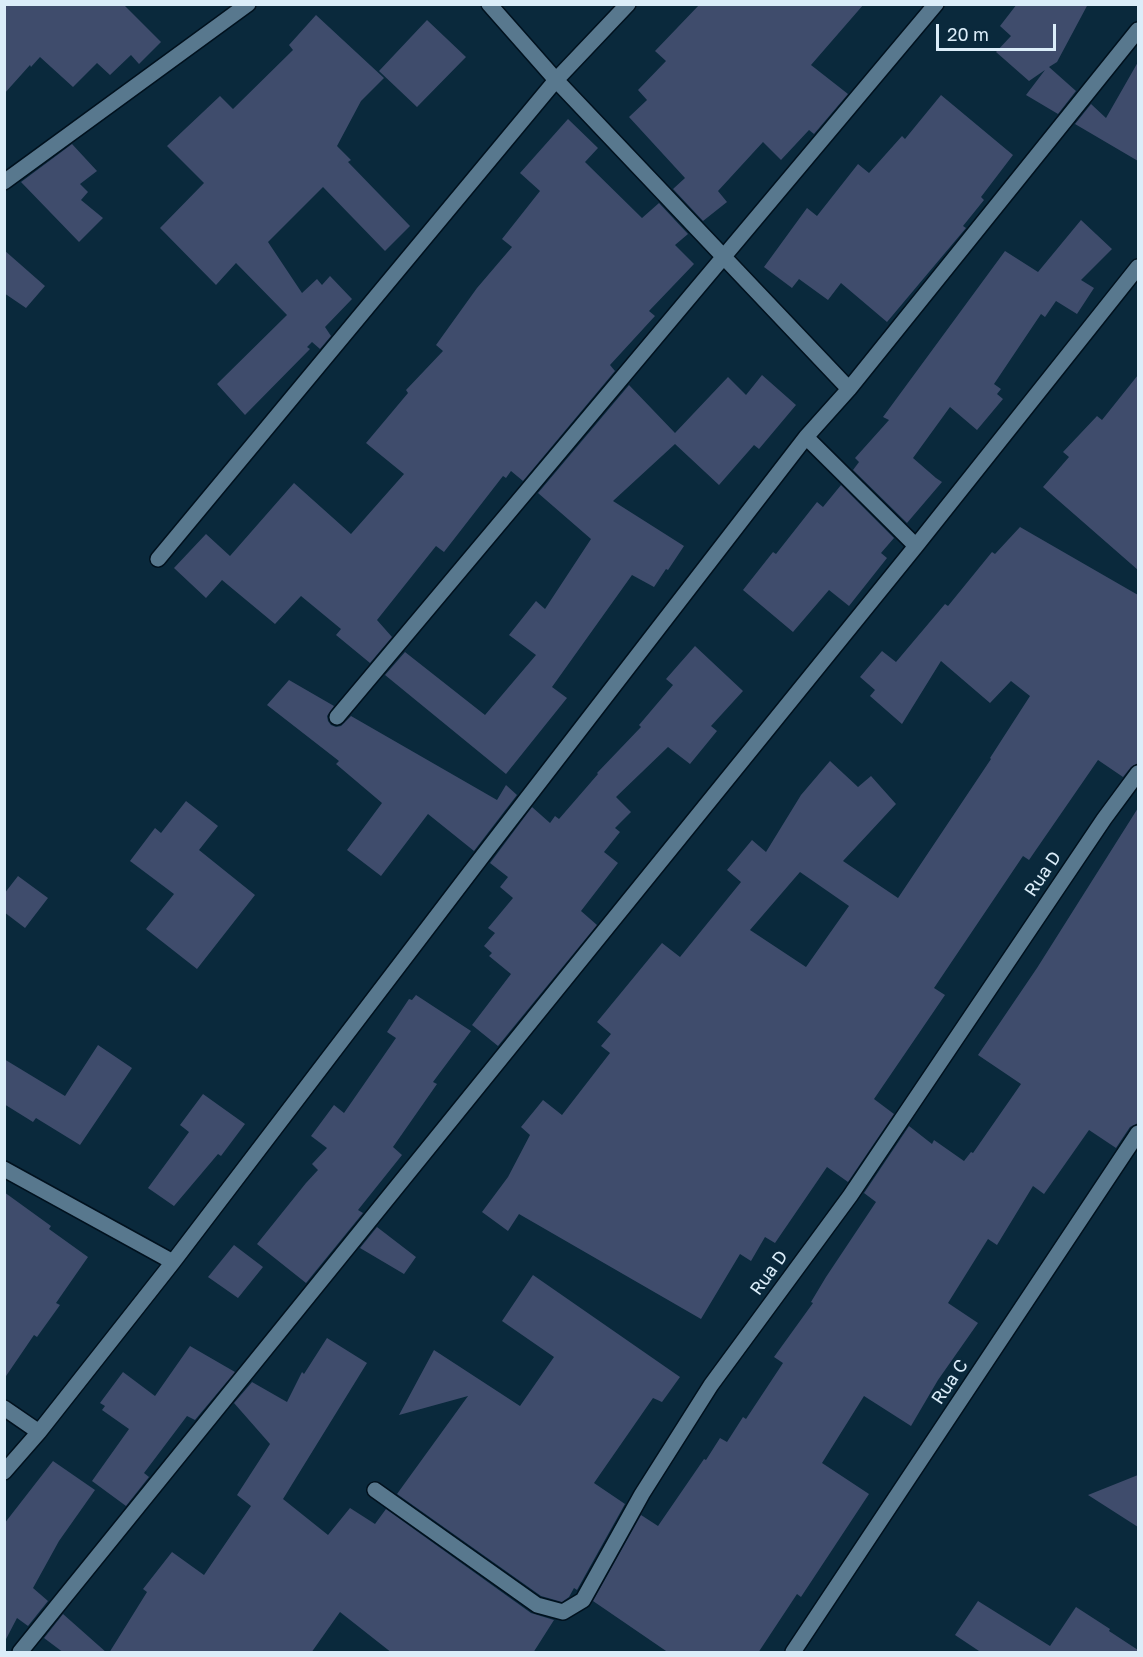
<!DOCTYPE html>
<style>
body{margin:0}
#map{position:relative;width:1143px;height:1657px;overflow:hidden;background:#0a293c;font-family:"Golos Text",sans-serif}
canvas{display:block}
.frame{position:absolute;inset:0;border:6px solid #dbedf9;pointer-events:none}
.scale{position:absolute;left:936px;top:24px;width:120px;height:27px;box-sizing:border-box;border:3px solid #dbedf9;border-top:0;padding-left:8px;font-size:18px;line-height:21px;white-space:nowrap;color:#dbedf9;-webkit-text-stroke:4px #0a293c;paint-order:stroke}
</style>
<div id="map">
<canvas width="1143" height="1657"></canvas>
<div class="frame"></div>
<div class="scale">20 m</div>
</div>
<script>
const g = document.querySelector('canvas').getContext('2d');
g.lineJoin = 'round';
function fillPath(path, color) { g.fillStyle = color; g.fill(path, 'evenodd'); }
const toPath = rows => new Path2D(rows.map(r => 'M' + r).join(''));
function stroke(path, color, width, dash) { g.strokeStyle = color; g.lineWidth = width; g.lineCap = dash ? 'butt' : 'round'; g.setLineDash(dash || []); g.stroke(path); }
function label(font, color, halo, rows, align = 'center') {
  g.font = font + ' "Golos Text",sans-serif'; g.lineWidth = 5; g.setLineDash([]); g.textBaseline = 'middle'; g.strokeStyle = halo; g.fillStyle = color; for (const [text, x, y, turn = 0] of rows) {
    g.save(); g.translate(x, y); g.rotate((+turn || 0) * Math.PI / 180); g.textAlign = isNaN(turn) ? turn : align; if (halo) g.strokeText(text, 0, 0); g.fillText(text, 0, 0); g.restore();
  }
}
const building = toPath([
 [4,4,123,4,161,42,139,64,131,55,110,75,97,63,73,87,40,57,31,67,30,65,4,94],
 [700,4,864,4,811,65,848,94,814,134,809,130,781,160,763,142,718,191,727,202,703,221,673,189,685,178,629,117,647,100,638,90,666,61,655,51],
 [1017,4,1088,4,1057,62,1049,67,1076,91,1058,114,1026,95,1045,70,1029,81,996,52,1011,36,1000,26],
 [316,15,384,78,361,101,337,146,351,160,348,162,410,226,385,251,323,187,268,242,302,293,317,279,322,285,330,276,352,299,325,327,331,336,320,349,312,342,307,347,310,349,245,415,217,384,287,315,236,263,216,285,160,228,204,183,167,146,220,96,233,109,293,50,289,45],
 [427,20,466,57,417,107,379,71],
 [1138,62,1138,161,1075,124,1091,104,1106,118],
 [941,95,1013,155,981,197,984,200,963,226,966,228,887,322,841,283,828,300,799,279,792,288,764,267,807,208,817,216,858,164,869,173,902,136,905,139],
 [568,119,598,148,585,162,642,218,659,203,688,234,675,245,694,264,649,311,655,316,610,365,615,371,523,481,511,471,506,478,503,476,444,552,436,546,377,620,392,637,370,663,336,635,341,629,301,596,275,624,222,580,206,598,174,568,206,534,230,556,294,483,351,534,404,474,366,443,408,393,406,390,443,351,436,345,477,288,512,247,502,239,540,191,520,173],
 [72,144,97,171,80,184,88,192,81,200,103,218,79,242,21,182],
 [1081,220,1112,249,1081,280,1094,288,1077,314,1056,301,1045,317,1041,314,994,384,1001,389,997,394,1003,399,977,430,950,407,913,458,936,478,942,482,907,523,853,470,859,462,855,458,889,420,883,417,1005,251,1038,272],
 [4,250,45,286,26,308,4,293],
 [762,375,796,405,759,449,754,445,719,485,675,444,613,501,684,546,668,570,666,569,654,587,632,575,552,687,567,698,506,774,385,675,405,652,485,715,536,655,509,635,536,601,545,609,591,539,538,493,629,385,675,433,728,377,746,395],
 [1138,375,1138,570,1043,487,1069,457,1063,452,1097,416,1102,420],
 [841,485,894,538,881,553,887,558,849,606,829,590,793,632,743,590,773,552,776,554,817,502,823,507],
 [1020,527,1138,595,1138,763,1131,767,1123,777,1098,760,1029,860,1023,856,934,988,945,995,874,1099,894,1114,848,1182,827,1167,775,1243,765,1237,751,1261,740,1254,701,1319,519,1214,508,1231,482,1212,508,1177,530,1135,521,1127,543,1100,562,1115,610,1053,601,1046,611,1034,597,1022,662,943,680,957,741,882,727,870,752,840,766,852,801,795,830,761,858,787,871,776,896,804,843,861,898,898,991,759,990,758,1030,696,1011,681,990,703,941,661,902,724,870,696,875,690,860,677,882,651,896,662,945,604,948,606,992,552,995,554],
 [800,872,849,906,806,967,750,930],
 [695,646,743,691,711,726,717,731,690,764,668,747,616,797,631,812,615,828,620,832,604,852,618,863,581,911,597,925,498,1046,472,1025,511,974,489,956,492,953,484,946,495,933,488,928,513,898,500,887,508,877,490,863,532,807,550,823,555,816,559,819,598,774,597,773,641,727,639,725,673,685,666,679],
 [289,680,334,706,327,716,328,721,331,725,336,727,341,726,351,716,497,800,506,785,517,795,474,851,428,814,381,876,347,850,382,803,336,764,339,761,267,705],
 [186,801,218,826,199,850,255,895,197,969,146,929,174,894,130,861,155,828,161,833],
 [1138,808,1138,1123,1130,1127,1116,1148,1089,1130,1044,1194,1033,1186,997,1245,988,1239,948,1303,978,1323,938,1380,911,1426,864,1396,822,1463,869,1494,801,1597,797,1594,758,1653,669,1653,593,1601,641,1515,658,1526,704,1459,706,1460,720,1438,727,1442,743,1417,746,1419,783,1363,774,1357,813,1303,811,1302,826,1277,876,1202,864,1193,909,1126,932,1144,934,1140,964,1161,971,1152,973,1153,1021,1084,978,1055,1037,968],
 [18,876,48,898,25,928,4,912,4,894],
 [416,995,471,1031,433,1082,437,1084,393,1147,402,1155,358,1210,363,1213,306,1283,257,1244,306,1183,318,1170,312,1164,327,1148,311,1136,334,1105,344,1113,396,1038,387,1032,409,999,412,1000],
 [98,1045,132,1068,80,1145,36,1118,33,1122,4,1104,4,1059,65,1096],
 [203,1094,245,1124,221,1156,218,1154,174,1206,148,1188,189,1132,180,1125],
 [4,1192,51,1226,49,1229,88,1257,56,1303,60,1305,37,1337,34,1335,4,1379],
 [377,1227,416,1257,404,1274,360,1248],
 [234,1245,263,1267,238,1298,208,1277],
 [533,1275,680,1377,662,1402,653,1398,594,1483,625,1504,577,1590,574,1588,569,1597,562,1602,541,1596,397,1494,468,1396,399,1415,434,1350,520,1406,554,1357,502,1321],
 [327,1338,367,1363,283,1499,328,1535,350,1508,375,1524,386,1509,531,1613,554,1620,533,1653,392,1653,340,1612,311,1653,109,1653,147,1592,143,1589,172,1552,204,1575,251,1506,237,1495,270,1444,234,1403,252,1382,287,1402,302,1372,304,1374],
 [190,1346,235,1372,195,1420,187,1416,144,1473,149,1477,126,1506,92,1481,129,1429,102,1410,105,1406,100,1403,123,1372,155,1396],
 [53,1461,95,1490,59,1541,33,1588,48,1601,28,1626,17,1618,4,1643,4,1524],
 [1138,1475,1138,1527,1088,1495],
 [978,1601,1050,1646,1076,1607,1110,1629,1109,1631,1138,1650,1138,1653,982,1653,955,1635],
 [63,1614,107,1653,64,1653,44,1638]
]);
const minor = toPath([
 [489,4,556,80,849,389],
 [4,182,248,4],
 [806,437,916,546],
 [158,559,556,80,628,4],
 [337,717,936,4],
 [4,1169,173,1262],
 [4,1408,39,1432],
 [4,1472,39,1432,173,1262,481,858,806,437,849,389,1138,30],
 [375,1490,537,1605,563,1612,583,1600,642,1494,711,1385,850,1196,1104,819,1138,773],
 [20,1652,916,546,1138,267],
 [793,1652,1138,1133]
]);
const streetNames = [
 ["Rua D",1043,874,-56],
 ["Rua D",769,1273,-54],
 ["Rua C",950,1382,-56]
];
fillPath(building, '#3f4c6c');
stroke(minor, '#00111e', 18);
stroke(minor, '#58788e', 15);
label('18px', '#dbedf9', '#0a293c', streetNames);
</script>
